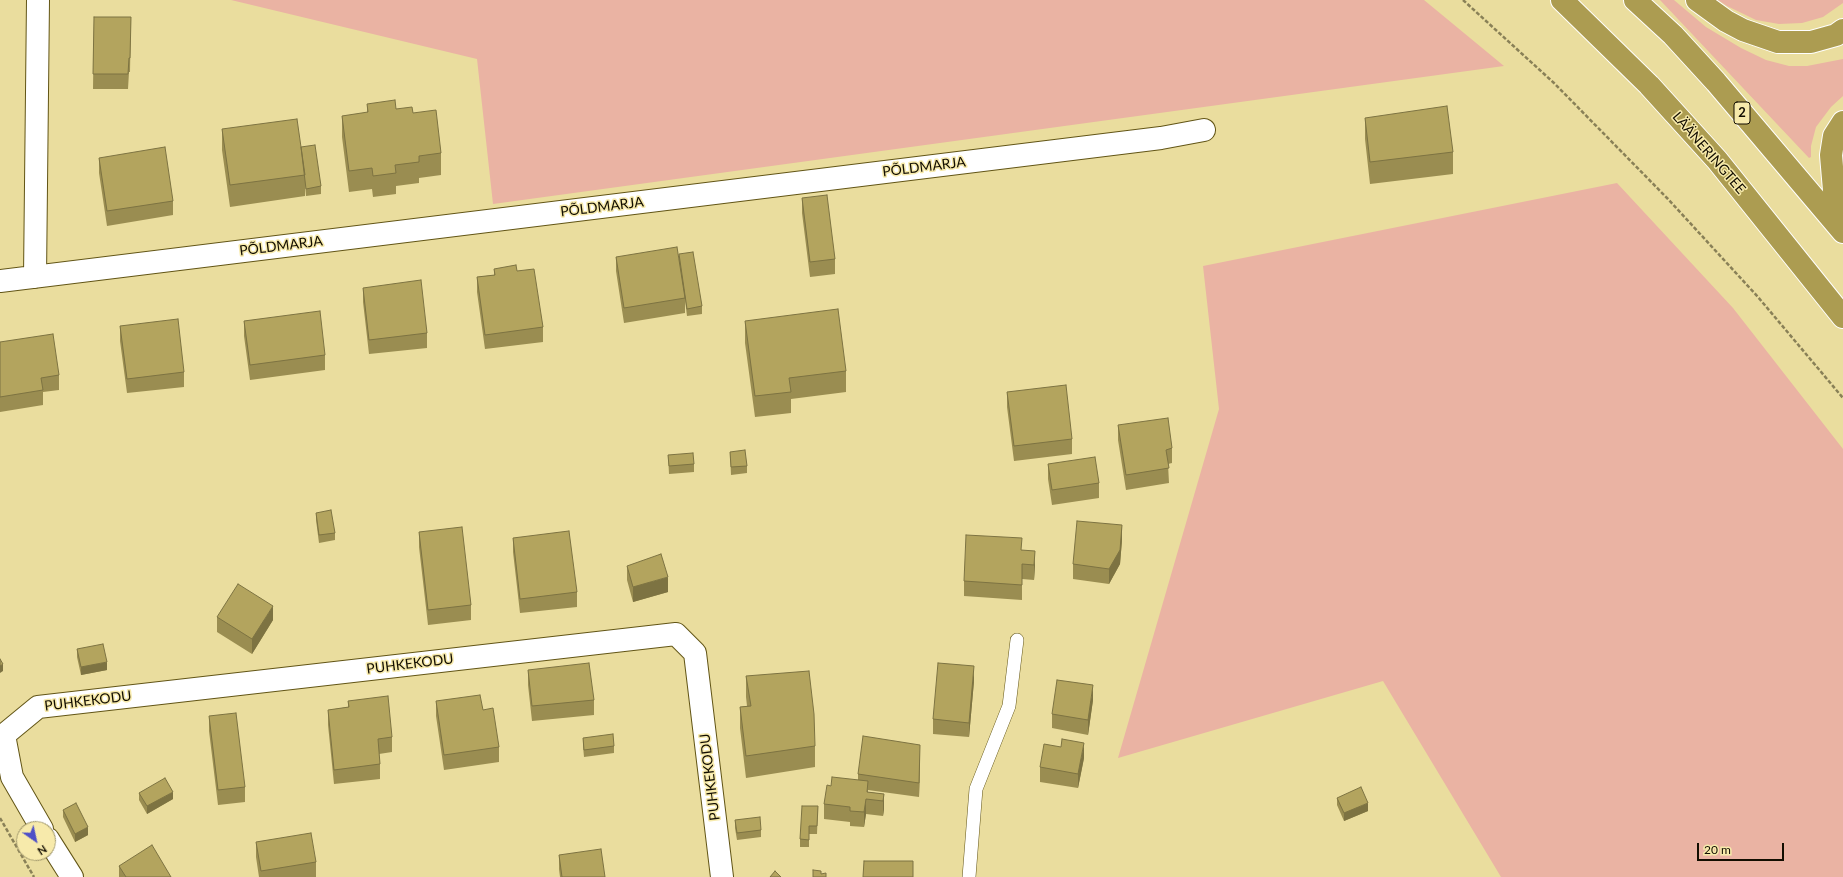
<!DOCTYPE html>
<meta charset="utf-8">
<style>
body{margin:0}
#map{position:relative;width:1843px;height:877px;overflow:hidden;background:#eadd9e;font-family:Lato,sans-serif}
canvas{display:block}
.north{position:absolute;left:16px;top:821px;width:40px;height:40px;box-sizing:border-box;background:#f7eaab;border:1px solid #9b9267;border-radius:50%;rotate:146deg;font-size:11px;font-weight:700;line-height:16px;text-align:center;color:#120d00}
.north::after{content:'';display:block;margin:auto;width:14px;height:18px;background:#4f50c7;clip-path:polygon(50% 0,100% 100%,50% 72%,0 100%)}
.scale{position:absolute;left:1697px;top:843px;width:87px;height:18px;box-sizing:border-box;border:2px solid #120d00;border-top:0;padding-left:5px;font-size:12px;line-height:14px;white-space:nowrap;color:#120d00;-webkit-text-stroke:3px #f7eaab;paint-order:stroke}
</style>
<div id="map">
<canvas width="1843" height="877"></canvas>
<div class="north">N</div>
<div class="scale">20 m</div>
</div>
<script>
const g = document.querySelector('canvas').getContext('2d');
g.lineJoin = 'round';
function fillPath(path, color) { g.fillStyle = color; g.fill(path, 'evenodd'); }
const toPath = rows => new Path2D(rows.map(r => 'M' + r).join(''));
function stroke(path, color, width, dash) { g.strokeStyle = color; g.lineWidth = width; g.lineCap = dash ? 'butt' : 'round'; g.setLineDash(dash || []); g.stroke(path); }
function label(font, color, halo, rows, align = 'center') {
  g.font = font + ' Lato,sans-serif'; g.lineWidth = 3; g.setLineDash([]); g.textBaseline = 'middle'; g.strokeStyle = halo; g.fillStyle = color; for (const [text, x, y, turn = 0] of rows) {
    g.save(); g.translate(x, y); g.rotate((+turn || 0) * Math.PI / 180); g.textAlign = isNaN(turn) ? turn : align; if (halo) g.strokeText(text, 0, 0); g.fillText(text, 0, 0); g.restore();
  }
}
const green = toPath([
 [231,0,1424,0,1504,66,493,204,477,59],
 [1660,0,1674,0,1706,27,1741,48,1766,60,1789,66,1807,66,1843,59,1843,96,1831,107,1816,127,1811,146,1811,157,1809,158],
 [1718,0,1843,0,1843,3,1823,17,1802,23,1779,24,1756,20,1727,6],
 [1617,183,1733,308,1843,449,1843,877,1501,877,1383,681,1118,758,1219,409,1203,266]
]);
const path = toPath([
 [1463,0,1554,83,1668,199,1758,297,1843,398],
 [0,818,34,877]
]);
const lane = toPath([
 [969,877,976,789,1009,706,1017,640]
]);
const street = toPath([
 [35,277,38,0],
 [0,281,1161,138,1204,130],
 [42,829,12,777,4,735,38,707,676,634,695,653,722,877],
 [48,839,72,877]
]);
const highway = toPath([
 [1562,0,1649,85,1717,160,1843,317],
 [1635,0,1673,35,1716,82,1843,232],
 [1697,0,1726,21,1743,30,1778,42,1811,42,1836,35,1843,30],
 [1843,122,1834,136,1831,155,1834,190,1843,211]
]);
const wall = toPath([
 [94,17,131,17,130,72,129,72,128,89,93,89],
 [367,104,396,109,413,113,441,153,441,175,419,178,419,183,396,186,396,194,373,197,372,189,349,192,342,137,342,116,367,113],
 [1365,118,1453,152,1453,174,1370,184,1365,139],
 [222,129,301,147,321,186,321,194,306,196,305,184,305,196,230,207,222,150],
 [99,158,173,201,173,215,107,226,99,173],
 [802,198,835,259,835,274,810,277,802,213],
 [679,254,702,306,702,314,687,316,685,300,685,313,624,323,616,271,616,257,679,260],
 [494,269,517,271,543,327,543,342,485,349,477,292,477,277,494,275],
 [363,288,427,333,427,348,369,354,363,302],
 [244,321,325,355,325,370,250,380,244,336],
 [745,321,846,371,846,392,791,399,791,413,755,417,745,343],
 [120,326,184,372,184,387,127,393,120,341],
 [0,342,59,375,59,390,43,392,43,405,0,412],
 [1007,392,1072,439,1072,454,1014,461,1007,407],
 [1118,425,1172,448,1172,463,1168,464,1169,483,1126,490,1118,440],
 [730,452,747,466,747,473,731,475],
 [668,455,694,464,694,472,669,474],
 [1048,464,1099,483,1099,498,1052,505,1048,479],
 [316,513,335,533,335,540,319,543,316,520],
 [419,532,471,605,471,620,428,625,419,547],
 [513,538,577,592,577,607,520,613,513,552],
 [1122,540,1120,564,1109,584,1073,579,1073,564],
 [1022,550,1035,565,1034,580,1022,579,1022,600,964,596,964,581],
 [627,566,668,592,633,602,627,580],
 [217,617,273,620,252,654,217,632],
 [77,649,107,670,81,675,77,657],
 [528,670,594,700,594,715,532,721,528,685],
 [746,676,815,746,815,767,746,778,740,728,740,707,747,706,746,697],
 [974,681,969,737,933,734,933,719],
 [1093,700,1088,735,1052,728,1052,714],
 [348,701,392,737,392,752,379,754,380,764,380,779,334,784,328,725,328,710,348,707],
 [436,701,483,710,499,747,499,762,444,770,436,716],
 [209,716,245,787,245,802,218,805,209,731],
 [583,738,614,746,614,753,584,757,583,746],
 [1084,758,1078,788,1040,782,1040,767],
 [920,760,919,797,868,790,868,792,884,794,884,809,883,816,866,814,864,827,850,826,850,822,824,819,824,804,831,786,858,780,858,774],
 [139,793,173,799,147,814,139,800],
 [1337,798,1368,811,1344,821,1337,805],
 [818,806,817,834,809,834,809,847,800,847,800,839],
 [63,810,88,835,75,842,63,817],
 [735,820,761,830,761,837,737,840,735,828],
 [256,842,316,862,316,877,259,877,256,857],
 [559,855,605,877,560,877,559,869],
 [119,866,171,877,119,877]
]);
const shadedWall = toPath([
 [1122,525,1122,540,1120,564,1109,584,1109,569],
 [1035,551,1035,565,1034,580,1034,565],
 [668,577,668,592,633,602,633,587],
 [273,606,273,620,252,654,252,639],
 [107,662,107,670,81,675,81,667],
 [3,664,3,671,0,673,0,666],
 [974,666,974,681,969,737,969,723],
 [1093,685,1093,700,1088,735,1088,720],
 [1084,743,1084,758,1078,788,1078,774],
 [920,745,920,760,919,797,919,783],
 [173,792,173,799,147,814,147,806],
 [884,794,884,809,883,816,883,801],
 [866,799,866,814,864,827,864,812],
 [1368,803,1368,811,1344,821,1344,813],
 [88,827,88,835,75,842,75,834]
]);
const building = toPath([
 [94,17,131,17,130,58,129,58,128,74,93,74,94,17],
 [395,100,396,109,412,107,413,113,436,110,441,153,419,156,419,162,395,165,396,173,373,176,372,168,349,171,342,116,368,112,367,104,395,100],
 [1447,106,1453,152,1370,162,1365,118,1447,106],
 [297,119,305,175,230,185,222,129,297,119],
 [315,145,321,186,306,189,301,147,315,145],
 [165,147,173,201,107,211,99,158,165,147],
 [827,195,835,259,810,262,802,198,827,195],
 [677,247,685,298,624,308,616,257,677,247],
 [693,252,702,306,687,309,679,254,693,252],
 [516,265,517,271,534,269,543,327,485,335,477,277,495,275,494,269,516,265],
 [421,280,427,333,369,340,363,288,421,280],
 [838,309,846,371,789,378,791,392,755,396,745,321,838,309],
 [320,311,325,355,250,365,244,321,320,311],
 [178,319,184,372,127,379,120,326,178,319],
 [53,334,59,375,41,378,43,390,0,397,0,342,53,334],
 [1066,385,1072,439,1014,446,1007,392,1066,385],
 [1168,418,1172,448,1166,450,1169,468,1126,475,1118,425,1168,418],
 [745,450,747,466,731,467,730,452,745,450],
 [693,453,694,464,669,466,668,455,693,453],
 [1095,457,1099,483,1052,490,1048,464,1095,457],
 [331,510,335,533,319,535,316,513,331,510],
 [1077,521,1122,525,1120,550,1109,569,1073,564,1077,521],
 [462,527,471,605,428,610,419,532,462,527],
 [569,531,577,592,520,599,513,538,569,531],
 [966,535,1022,538,1021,550,1035,551,1034,565,1022,564,1022,585,964,581,966,535],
 [661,554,668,577,633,587,627,566,661,554],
 [238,584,273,606,252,639,217,617,238,584],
 [103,644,107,662,81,667,77,649,103,644],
 [0,659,3,664,0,666,0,659],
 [589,663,594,700,532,706,528,670,589,663],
 [938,663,974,666,969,723,933,719,938,663],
 [809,671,814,714,815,746,746,756,740,707,751,706,746,676,809,671],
 [1057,680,1093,685,1088,720,1052,714,1057,680],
 [480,695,483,710,493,708,499,747,444,755,436,701,480,695],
 [388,696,392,737,378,739,380,764,334,770,328,710,349,707,348,701,388,696],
 [236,713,245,787,218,790,209,716,236,713],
 [613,734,614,746,584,750,583,738,613,734],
 [863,736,920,745,919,783,858,774,863,736],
 [1062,739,1084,743,1078,774,1040,767,1044,744,1061,747,1062,739],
 [832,777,868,781,867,792,884,794,883,801,866,799,864,812,850,811,850,807,824,804,827,785,831,786,832,777],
 [165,778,173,792,147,806,139,793,165,778],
 [1361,787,1368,803,1344,813,1337,798,1361,787],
 [76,803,88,827,75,834,63,810,76,803],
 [802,806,818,806,817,826,809,826,809,840,800,839,802,806],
 [760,817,761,830,737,833,735,820,760,817],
 [311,833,316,862,261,871,256,842,311,833],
 [152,845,171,877,126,877,119,866,152,845],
 [601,849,605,877,562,877,559,855,601,849],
 [864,861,913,861,913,877,863,877,864,861],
 [813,870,821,871,821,874,826,873,826,877,813,877,813,870],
 [775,871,781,877,770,877,775,871]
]);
const shields = [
 [1742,113,16]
];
const shieldNames = [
 ["2",1742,113]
];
const streetNames = [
 ["LÄÄNERINGTEE",1709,153,49],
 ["PÕLDMARJA",924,167,-7],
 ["PÕLDMARJA",602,207,-7],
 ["PÕLDMARJA",281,246,-7],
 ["PUHKEKODU",410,664,-7],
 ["PUHKEKODU",88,701,-7],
 ["PUHKEKODU",710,777,-97]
];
fillPath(green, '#eab3a3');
stroke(lane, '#625516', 14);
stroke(street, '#625516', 24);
stroke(highway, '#fff', 24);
stroke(path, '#898057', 2.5, [4, 2]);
stroke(lane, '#fff', 13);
stroke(street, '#fff', 22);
stroke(highway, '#ac9c51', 22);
fillPath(wall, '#9a8d51');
fillPath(shadedWall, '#7d7342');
fillPath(building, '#b3a45e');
stroke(building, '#7d7342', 1);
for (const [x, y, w] of shields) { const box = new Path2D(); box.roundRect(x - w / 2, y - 11, w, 22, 3); g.fillStyle = '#f7eaab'; g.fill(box); stroke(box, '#120d00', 1); }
label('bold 13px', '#120d00', null, shieldNames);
label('14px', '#120d00', '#f7eaab', streetNames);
</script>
